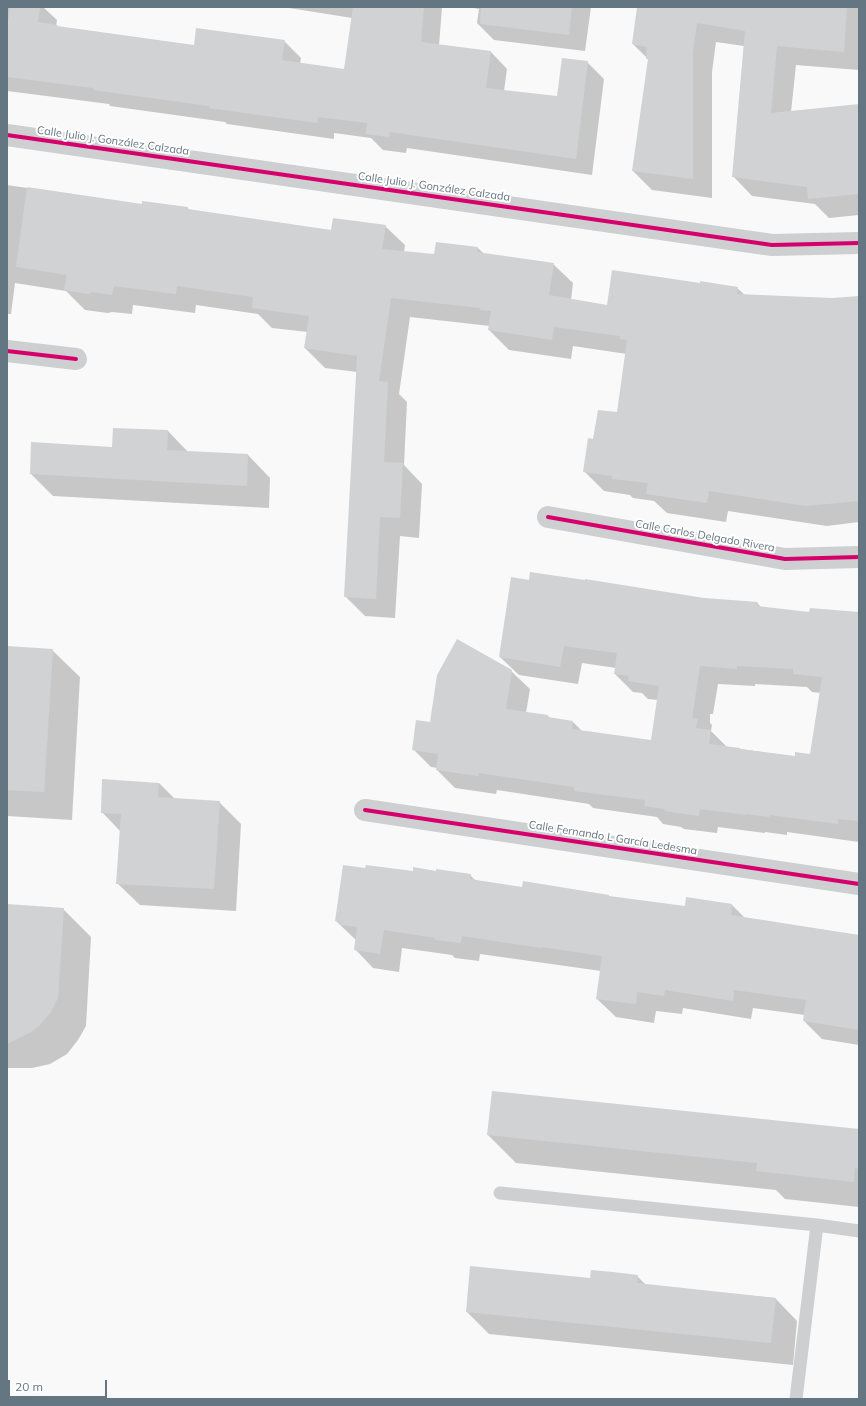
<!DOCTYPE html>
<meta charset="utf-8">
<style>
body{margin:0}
#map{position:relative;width:866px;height:1406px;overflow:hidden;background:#f9f9f9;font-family:Mulish,sans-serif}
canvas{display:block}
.frame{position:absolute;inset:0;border:8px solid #657683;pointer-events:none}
.scale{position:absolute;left:8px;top:1380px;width:99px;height:18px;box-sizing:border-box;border:2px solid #657683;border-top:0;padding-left:5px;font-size:12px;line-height:14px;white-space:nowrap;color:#657683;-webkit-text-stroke:3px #fff;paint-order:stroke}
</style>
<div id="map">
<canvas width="866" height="1406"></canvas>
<div class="frame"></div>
<div class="scale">20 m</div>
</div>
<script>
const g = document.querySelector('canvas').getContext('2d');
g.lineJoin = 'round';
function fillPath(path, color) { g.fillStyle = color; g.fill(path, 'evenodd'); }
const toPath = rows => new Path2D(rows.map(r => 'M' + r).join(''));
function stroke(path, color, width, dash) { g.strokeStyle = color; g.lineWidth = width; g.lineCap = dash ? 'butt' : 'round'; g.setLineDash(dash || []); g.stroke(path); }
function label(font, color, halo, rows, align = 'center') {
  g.font = font + ' Mulish,sans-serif'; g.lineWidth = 4; g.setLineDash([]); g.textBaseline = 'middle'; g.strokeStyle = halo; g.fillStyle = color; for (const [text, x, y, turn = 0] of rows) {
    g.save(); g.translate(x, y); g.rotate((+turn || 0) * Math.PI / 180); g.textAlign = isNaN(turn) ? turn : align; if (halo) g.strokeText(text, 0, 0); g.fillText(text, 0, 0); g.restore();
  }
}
const shadow = toPath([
 [7,7,43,7,57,20,56,26,60,28,195,46,284,41,301,58,300,64,345,70,352,18,283,7,442,7,439,46,491,52,507,69,504,91,558,97,587,62,604,79,592,175,407,148,406,153,383,150,371,138,334,133,334,139,227,124,225,122,110,106,109,104,7,91],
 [467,7,591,7,585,51,494,40,477,23,479,9],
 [638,7,859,7,859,70,796,65,791,112,859,105,859,215,829,218,815,204,752,196,733,176,744,46,716,42,712,72,712,198,652,190,633,171,649,60,633,44],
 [7,185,142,205,187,208,190,210,332,231,385,226,405,245,404,252,435,255,478,248,484,254,553,264,573,283,571,300,608,306,701,285,737,288,745,295,832,300,859,299,859,522,827,526,728,511,726,522,667,513,654,501,633,498,630,495,604,491,585,472,594,440,618,414,627,354,573,346,571,359,509,350,489,330,490,326,410,317,399,394,407,402,404,465,422,484,419,538,400,536,395,618,365,616,345,596,357,372,325,368,305,348,308,332,272,328,258,314,196,305,195,313,133,305,132,314,112,312,108,313,85,310,66,291,15,283,11,314,7,314],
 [168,431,188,452,248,455,270,478,269,508,53,496,31,474],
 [704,599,757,603,762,608,810,613,859,613,859,701,831,694,812,692,807,687,755,684,755,686,718,684,713,714,710,714,710,723,712,725,711,731,727,747,796,757,811,755,859,744,859,842,787,832,787,835,765,832,765,833,718,827,717,833,684,829,681,827,663,824,657,817,593,808,589,804,497,790,496,794,455,788,437,770,438,768,431,767,413,749,431,723,511,671,530,689,526,713,548,716,550,718,573,722,582,731,652,742,658,700,648,699,642,693,633,692,615,674,616,668,582,663,578,684,519,675,500,657],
 [7,647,52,650,80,677,72,820,7,816],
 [159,783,175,799,219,802,241,824,236,911,140,905,117,883,120,831,102,812],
 [366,869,470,875,476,881,523,889,609,896,610,897,686,908,732,905,745,918,859,936,859,1045,822,1039,804,1021,805,1015,753,1008,751,1019,683,1008,682,1014,656,1011,654,1023,616,1017,597,999,601,971,480,954,479,961,455,958,452,955,402,948,399,972,373,968,355,949,356,940,336,921],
 [7,905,63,909,91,937,86,1026,78,1040,67,1054,50,1064,32,1068,7,1068],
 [859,1130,859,1207,785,1199,776,1190,516,1163,488,1135],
 [637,1276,646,1285,775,1298,797,1321,793,1365,489,1334,467,1312]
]);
const building = toPath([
 [10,7,40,7,38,22,58,25,57,26,194,45,196,28,285,40,282,60,344,69,353,7,424,7,421,42,491,51,486,88,557,96,562,58,588,61,576,159,390,132,389,137,366,134,367,123,318,117,317,123,209,108,209,106,93,90,93,88,7,77,7,29],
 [481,7,572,7,569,35,480,24],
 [637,7,847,7,844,52,777,46,771,113,859,104,859,194,808,199,807,187,732,177,745,31,697,23,693,52,693,179,632,171,648,59,646,59,647,47,632,44],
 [27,187,142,204,142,201,188,207,188,209,331,230,333,218,386,225,382,249,434,254,436,242,478,247,477,252,554,263,549,295,607,305,612,270,700,283,700,281,738,287,737,294,832,298,859,296,859,501,806,506,709,491,707,503,646,494,648,483,612,479,612,476,583,472,588,438,593,439,598,410,617,412,627,340,620,339,620,336,554,327,552,340,488,330,491,311,480,310,480,308,391,298,379,381,388,382,384,462,403,463,400,518,380,517,376,599,344,597,357,356,304,348,309,316,252,308,253,297,177,286,176,294,114,286,112,295,92,292,88,294,64,290,67,275,16,267],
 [113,428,168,430,167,450,248,454,247,486,30,474,31,442,112,447],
 [530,572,585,580,585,579,704,598,758,602,757,606,809,612,810,608,859,612,859,821,838,819,838,824,770,815,769,817,747,814,747,815,700,809,699,816,664,811,665,809,644,806,645,800,574,791,574,787,479,773,478,776,436,770,438,754,412,750,416,720,430,722,437,675,457,639,512,670,506,709,548,715,548,717,573,721,572,729,651,740,659,686,628,681,629,676,614,674,617,653,564,646,560,667,499,657,511,577,529,580],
 [700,666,737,669,737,666,793,669,793,674,822,677,810,754,795,752,795,756,740,749,740,748,709,744,711,730,696,728,698,719,692,718],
 [7,646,53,649,44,792,7,790],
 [102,779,159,783,158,797,220,801,214,889,116,884,121,814,101,813],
 [343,865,365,868,366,865,413,871,413,867,436,871,436,869,471,874,470,879,522,887,523,881,609,895,609,896,685,906,686,897,732,904,731,915,859,935,859,1030,803,1021,806,1000,734,990,733,1001,665,990,664,996,637,992,636,1004,596,999,602,956,542,947,541,948,462,936,461,943,435,940,435,938,384,930,380,954,354,950,357,927,340,925,340,922,335,921],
 [7,904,64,908,58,998,51,1012,39,1026,31,1032,7,1044],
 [492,1091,859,1129,859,1169,855,1168,854,1182,756,1171,757,1163,487,1135],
 [470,1266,590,1278,591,1270,613,1272,638,1275,637,1283,776,1298,771,1343,466,1312]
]);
const service = toPath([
 [500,1193,817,1225,796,1399],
 [817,1225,859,1231]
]);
const minor = toPath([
 [7,135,772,245,859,243],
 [7,351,76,359],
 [548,517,785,559,859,557],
 [365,810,859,884]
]);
const cycleway = toPath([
 [7,135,772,245,859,243],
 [7,351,76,359],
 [548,517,785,559,859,557],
 [365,810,859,884]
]);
const streetNames = [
 ["Calle Julio J. González Calzada",113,141,8],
 ["Calle Julio J. González Calzada",434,187,8],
 ["Calle Carlos Delgado Rivera",705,536,10],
 ["Calle Fernando L García Ledesma",613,838,9]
];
fillPath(shadow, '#0003');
fillPath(building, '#d0d2d3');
stroke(service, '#cecfd0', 13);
stroke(minor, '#cecfd0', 22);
stroke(cycleway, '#d6006c', 4);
label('11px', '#657683', '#fff', streetNames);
</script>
